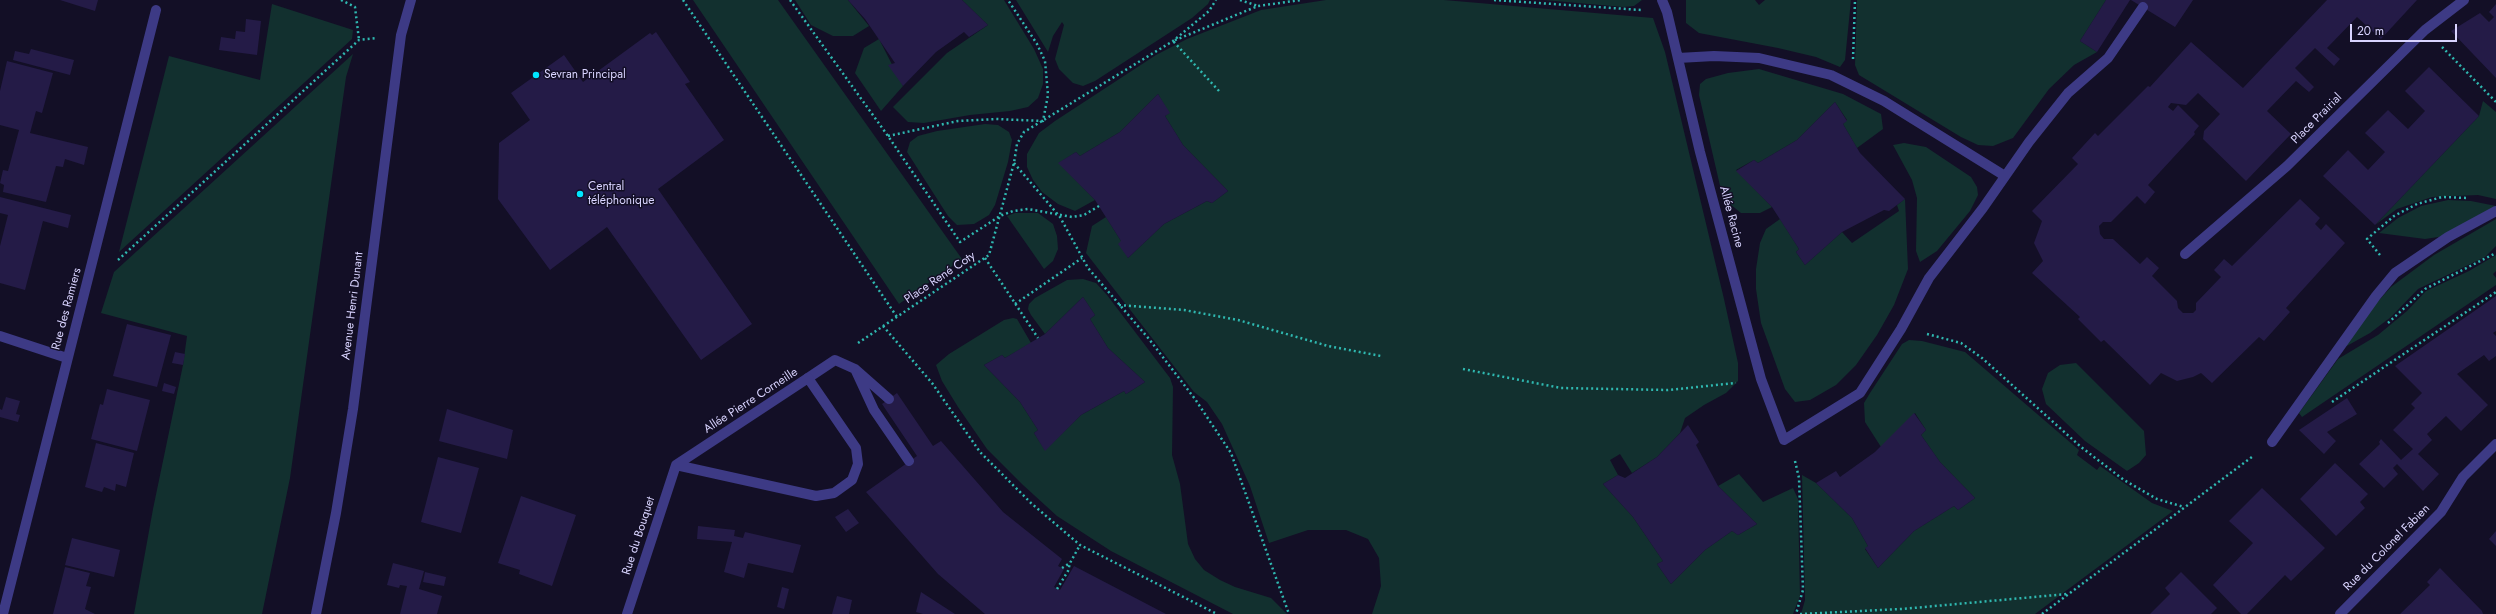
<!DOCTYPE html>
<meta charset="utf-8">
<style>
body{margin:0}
#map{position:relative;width:2496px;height:614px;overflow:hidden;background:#130f26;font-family:Jost,sans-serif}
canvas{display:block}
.scale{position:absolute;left:2350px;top:24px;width:107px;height:18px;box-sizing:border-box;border:2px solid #d9d4ff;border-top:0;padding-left:5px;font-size:12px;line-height:14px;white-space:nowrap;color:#d9d4ff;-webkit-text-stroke:3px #130f26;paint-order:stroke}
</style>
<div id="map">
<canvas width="2496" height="614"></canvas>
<div class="scale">20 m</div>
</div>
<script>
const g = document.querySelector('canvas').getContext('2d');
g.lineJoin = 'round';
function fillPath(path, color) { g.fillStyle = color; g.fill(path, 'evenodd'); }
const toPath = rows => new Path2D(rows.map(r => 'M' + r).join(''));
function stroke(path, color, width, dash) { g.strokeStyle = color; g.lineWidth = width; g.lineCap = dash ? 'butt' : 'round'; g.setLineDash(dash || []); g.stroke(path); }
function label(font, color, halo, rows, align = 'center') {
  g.font = font + ' Jost,sans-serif'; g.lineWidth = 3; g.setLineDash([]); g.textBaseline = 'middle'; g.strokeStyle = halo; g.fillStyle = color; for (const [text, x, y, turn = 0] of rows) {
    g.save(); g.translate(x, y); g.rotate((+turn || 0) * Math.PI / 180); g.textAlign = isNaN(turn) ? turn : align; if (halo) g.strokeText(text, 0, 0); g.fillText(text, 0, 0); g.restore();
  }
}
const green = toPath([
 [693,0,778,0,962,259,899,304],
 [795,0,848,0,869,26,853,36,833,36,811,25],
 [962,0,1004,0,1034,49,1043,69,1043,84,1038,98,1028,107,1010,111,970,115,924,123,908,122,893,107,947,53,988,25],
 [1016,0,1210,0,1208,4,1192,18,1095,81,1083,86,1073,83,1059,69,1055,59,1064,25,1062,22,1053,36,1048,52],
 [1326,0,1444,0,1653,18,1665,52,1724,299,1738,363,1738,381,1726,393,1704,405,1685,418,1680,433,1657,457,1632,473,1620,454,1610,460,1618,475,1603,484,1633,517,1663,561,1657,564,1671,584,1705,550,1732,531,1738,535,1757,524,1718,486,1739,474,1763,502,1793,488,1798,499,1800,596,1793,614,1372,614,1381,586,1379,558,1368,539,1346,530,1308,530,1269,543,1250,486,1222,424,1207,402,1194,392,1086,253,1092,226,1106,217,1121,241,1128,258,1164,224,1207,201,1212,203,1228,191,1183,145,1165,116,1169,113,1158,94,1120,132,1080,156,1076,152,1059,163,1095,200,1075,211,1058,204,1042,192,1033,180,1027,167,1027,154,1039,133,1055,121,1156,55,1187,39,1261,10],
 [1544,0,1642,0,1634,6,1623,7],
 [1686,0,1755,0,1759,5,1765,0,1851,0,1845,60,1840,67,1816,57,1778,48,1699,33,1686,23],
 [1857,0,2106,0,2080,41,2097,52,2074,65,2049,89,2013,138,1993,146,1978,145,1961,137,1859,75,1855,65],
 [272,4,353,30,352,39,119,252,169,56,260,80],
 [879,39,903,86,881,111,855,73,864,48],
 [353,54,346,77,290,478,262,614,134,614,153,509,183,365,187,336,101,313,114,272],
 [1759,69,1843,94,1881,114,1883,129,1857,148,1843,124,1847,120,1835,102,1797,140,1758,163,1754,160,1736,170,1772,207,1760,213,1741,213,1725,200,1721,190,1699,95,1700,84,1706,79,1728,73],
 [2483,101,2496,112,2496,199,2478,195,2432,197,2397,209,2375,225,2479,116],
 [985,124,998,125,1009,132,1012,140,1008,162,995,205,989,215,974,224,957,225,948,216,907,152,910,142,918,136,937,131],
 [1904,143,1926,147,1971,177,1977,187,1978,195,1970,211,1937,251,1920,262,1916,251,1917,198,1912,180,1893,145],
 [1905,199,1908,269,1894,305,1877,335,1856,365,1836,385,1810,400,1795,402,1785,389,1761,323,1756,289,1756,269,1760,243,1766,229,1780,219,1799,249,1796,252,1805,265,1842,232,1852,243,1899,211,1897,205],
 [2448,200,2471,201,2496,206,2496,208,2445,236,2425,239,2379,233,2398,218,2421,206],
 [1015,213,1038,213,1053,224,1057,236,1058,249,1053,261,1044,269,1007,216],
 [2496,219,2496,246,2485,257,2418,289,2391,317,2370,333,2345,347,2371,309,2391,287,2434,255],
 [2496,255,2496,271,2493,274,2496,278,2496,285,2302,417,2299,413,2338,359,2378,335,2407,311,2426,291,2469,271],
 [1083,279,1096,283,1107,295,1170,378,1173,387,1172,455,1180,484,1188,544,1195,559,1204,570,1220,580,1235,587,1271,598,1287,614,1233,614,1111,551,1057,516,1023,485,987,449,958,407,942,381,936,365,949,354,1004,320,1013,318,1017,319,1031,343,1005,358,1002,355,984,365,1020,402,1038,430,1034,433,1045,450,1081,415,1124,391,1126,394,1145,382,1108,348,1090,319,1095,315,1083,297,1045,334,1031,315,1028,309,1029,304,1035,298,1067,280],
 [1909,340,1922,341,1965,352,2079,450,2077,455,2097,470,2100,466,2152,503,2173,511,2035,614,1801,614,1805,600,1802,475,1816,483,1852,518,1868,546,1865,549,1878,568,1914,531,1954,506,1958,510,1975,498,1940,462,1921,435,1926,430,1915,413,1881,447,1865,422,1864,403,1870,393,1902,344],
 [2076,363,2144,431,2146,455,2139,463,2127,471,2085,441,2046,404,2042,389,2048,373,2060,365]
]);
const building = toPath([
 [60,0,98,0,95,11],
 [848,0,962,0,988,25,969,37,964,32,936,52,903,86,888,65,895,63,865,19],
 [2106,0,2130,0,2097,52,2080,41],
 [2131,0,2193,0,2175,27],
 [2327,0,2417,0,2381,39,2357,17,2327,48,2340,59,2334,66,2315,48,2295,68,2314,87,2309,92,2296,81,2267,111,2291,134,2246,181,2203,139,2204,131,2220,114,2198,93,2186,105,2171,103,2168,107,2173,111,2178,105,2199,126,2194,132,2195,134,2148,185,2155,192,2145,204,2137,196,2111,222,2103,222,2099,226,2100,234,2104,239,2113,239,2140,264,2147,257,2159,268,2152,276,2177,301,2178,308,2183,313,2193,313,2196,310,2196,303,2221,277,2214,270,2224,259,2232,266,2300,199,2320,218,2315,224,2321,230,2326,224,2345,243,2286,308,2290,312,2264,341,2259,337,2212,383,2201,373,2193,377,2177,381,2161,373,2150,385,2104,340,2101,342,2078,319,2080,317,2032,273,2043,261,2034,243,2042,221,2032,211,2078,164,2072,158,2095,133,2098,136,2148,86,2150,87,2191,42,2243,88],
 [2496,4,2496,78,2451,31,2480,13,2489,22,2494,17,2489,12],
 [246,19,261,21,257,55,219,50,221,37,235,39,236,31,245,32],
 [656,32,690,82,685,84,724,140,658,189,752,324,701,360,607,227,550,270,498,199,499,143,530,120,511,93,564,55,583,82,650,33,652,35],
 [31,49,74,60,70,75,13,60,15,51,29,54],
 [7,61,53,73,42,113,36,111,30,133,88,147,84,165,65,159,63,167,56,166,46,202,3,192,4,185,0,183,3,170,8,171,19,130,0,125,0,91],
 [2429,67,2479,116,2375,225,2323,176,2348,150,2368,170,2385,152,2365,133,2388,110,2408,129,2425,111,2405,91],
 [1158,94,1170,113,1165,116,1183,145,1228,191,1212,203,1207,201,1164,224,1128,258,1118,244,1121,241,1095,200,1058,163,1076,152,1080,156,1120,132],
 [1835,102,1847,121,1843,124,1860,153,1905,199,1889,211,1884,210,1842,232,1805,265,1796,252,1799,249,1772,207,1736,171,1754,160,1758,163,1797,140],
 [0,197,71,215,68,228,43,221,25,290,0,283,0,246,8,215,0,213],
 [2496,296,2496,331,2493,333,2496,336,2496,356,2489,361,2484,355,2457,374,2488,405,2461,431,2446,416,2427,434,2432,440,2418,454,2439,474,2423,491,2397,464,2393,468,2398,474,2384,488,2359,464,2380,444,2379,442,2381,439,2401,460,2413,449,2393,430,2415,408,2411,404,2422,393,2395,366],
 [1083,297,1095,315,1090,319,1108,348,1145,382,1126,394,1124,391,1081,415,1045,451,1034,433,1038,430,1020,402,984,365,1002,355,1005,358,1045,334],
 [127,324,171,335,157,387,113,376],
 [175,352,185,354,183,365,172,363],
 [164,383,176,387,174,394,162,391],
 [107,389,150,400,137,451,91,439,100,404,103,405],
 [897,393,933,446,941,441,1003,512,1062,559,1058,566,1064,569,1054,587,1060,590,1074,566,1166,614,985,614,938,574,866,492,917,456,882,404],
 [6,397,20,401,16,414,20,415,18,422,0,417,0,409,2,410],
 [2347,398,2357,414,2327,432,2336,441,2324,454,2299,430],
 [447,409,513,430,507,459,439,441],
 [1914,413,1926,430,1921,435,1940,462,1975,498,1958,510,1954,506,1914,531,1878,568,1865,548,1868,546,1852,518,1816,483,1836,471,1840,477,1875,452],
 [1688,425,1699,442,1696,445,1718,486,1757,524,1738,535,1732,531,1705,550,1671,584,1657,564,1663,561,1633,517,1603,484,1618,475,1625,478,1657,457],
 [96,443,134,453,126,487,116,484,115,491,104,487,102,492,85,487],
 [438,457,479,468,461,533,421,522],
 [2335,463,2368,494,2360,502,2365,508,2336,536,2300,499],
 [2262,488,2325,548,2291,581,2285,575,2247,614,2241,614,2213,585,2253,543,2229,521],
 [521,496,576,515,552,586,519,574,520,570,498,563],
 [848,509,859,523,846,532,835,517],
 [698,526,735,530,734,536,743,538,745,532,801,545,793,573,748,563,744,578,724,572,732,542,697,539],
 [2496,531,2496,546,2489,539],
 [72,538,120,550,114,577,65,565],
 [393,563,424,571,419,589,442,596,437,614,400,614,407,586,400,585,399,588,387,585],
 [65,567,90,573,86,586,91,587,85,609,95,614,53,614],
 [2440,568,2482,611,2483,614,2400,614,2430,585,2427,582],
 [425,572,446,577,444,586,423,582],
 [2181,572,2217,608,2211,614,2150,614,2170,594,2165,588],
 [782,587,789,589,784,609,777,607],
 [921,592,955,614,923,614,916,612],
 [837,596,852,600,849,614,832,614]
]);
const path = toPath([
 [341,0,355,7,359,40],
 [683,0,897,317],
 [790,0,888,136,960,242,1000,216,1013,211,1028,209,1072,217,1084,215,1099,206],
 [1240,0,1258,6],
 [1494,0,1641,10],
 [2442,47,2496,102],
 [1853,59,1855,0],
 [1219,91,1173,41,1258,6,1301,0],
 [888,136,958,121,996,119,1043,121,1048,95,1045,61,1037,44,1008,0],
 [1014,163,1060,217,1088,268,1149,339,1195,399,1231,453,1289,614],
 [2380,255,2367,239,2394,216,2417,204,2442,197,2468,198],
 [985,258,1038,338],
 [118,260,359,40,376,38],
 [1015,304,1082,258],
 [1119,305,1184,310,1238,320,1328,346,1381,356],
 [2388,323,2425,289,2496,253],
 [883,326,932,383,980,452,1031,503,1080,545,1217,614],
 [1927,334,1961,343,1982,358,2081,447,2124,480,2157,499,2184,507],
 [858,343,989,255,1014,163,1017,144,1024,132,1173,41,1209,11,1216,0],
 [1463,369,1561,388,1668,390,1736,383],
 [2332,402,2496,292],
 [1795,461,1799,478,1803,590,1796,614],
 [1062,568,1070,563,1080,545],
 [1057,589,1068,571,1070,563],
 [1800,614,1902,609,2067,594],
 [2042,614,2252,457]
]);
const service = toPath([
 [1662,0,1667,12,1700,152,1761,379,1784,440,1860,393,1901,329,1929,278,1983,208,2029,142,2068,93,2108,58,2143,7],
 [1678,58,1714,56,1759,58,1831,75,1884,101,2005,176],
 [855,369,874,410,909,461],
 [808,378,835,360,855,369,889,399]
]);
const pedestrian = toPath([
 [2272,442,2376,296,2395,273,2448,237,2496,211]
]);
const minor = toPath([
 [2185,254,2287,166,2425,30,2464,0],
 [0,336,67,358],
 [808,378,856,448,858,464,852,480,834,493,816,496,676,465,808,378],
 [3,614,156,10],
 [316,614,336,513,353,409,401,35,411,0],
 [627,614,676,465],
 [2340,614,2441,512,2463,477,2496,444]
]);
const markers = [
 [536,75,4,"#00e5ff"],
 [580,194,4,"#00e5ff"]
];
const poiNames = [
 ["Sevran Principal",544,75],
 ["Central",588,187],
 ["téléphonique",588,201]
];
const streetNames = [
 ["Place Prairial",2317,119,-45],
 ["Allée Racine",1731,217,75],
 ["Place René Coty",940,278,-34],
 ["Avenue Henri Dunant",353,306,-83],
 ["Rue des Ramiers",67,309,-75],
 ["Allée Pierre Corneille",751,401,-33],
 ["Rue du Bouquet",639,536,-72],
 ["Rue du Colonel Fabien",2387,548,-45]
];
fillPath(green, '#12302f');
fillPath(building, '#241b47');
stroke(path, '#2fb8b0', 2.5, [2, 3]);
stroke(service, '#3d3a85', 10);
stroke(pedestrian, '#3d3a85', 10);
stroke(minor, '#3d3a85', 10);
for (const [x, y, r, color] of markers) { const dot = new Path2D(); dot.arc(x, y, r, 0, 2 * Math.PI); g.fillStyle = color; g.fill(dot); stroke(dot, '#130f26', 1.5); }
label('12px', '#d9d4ff', '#130f26', poiNames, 'left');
label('12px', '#d9d4ff', '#130f26', streetNames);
</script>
